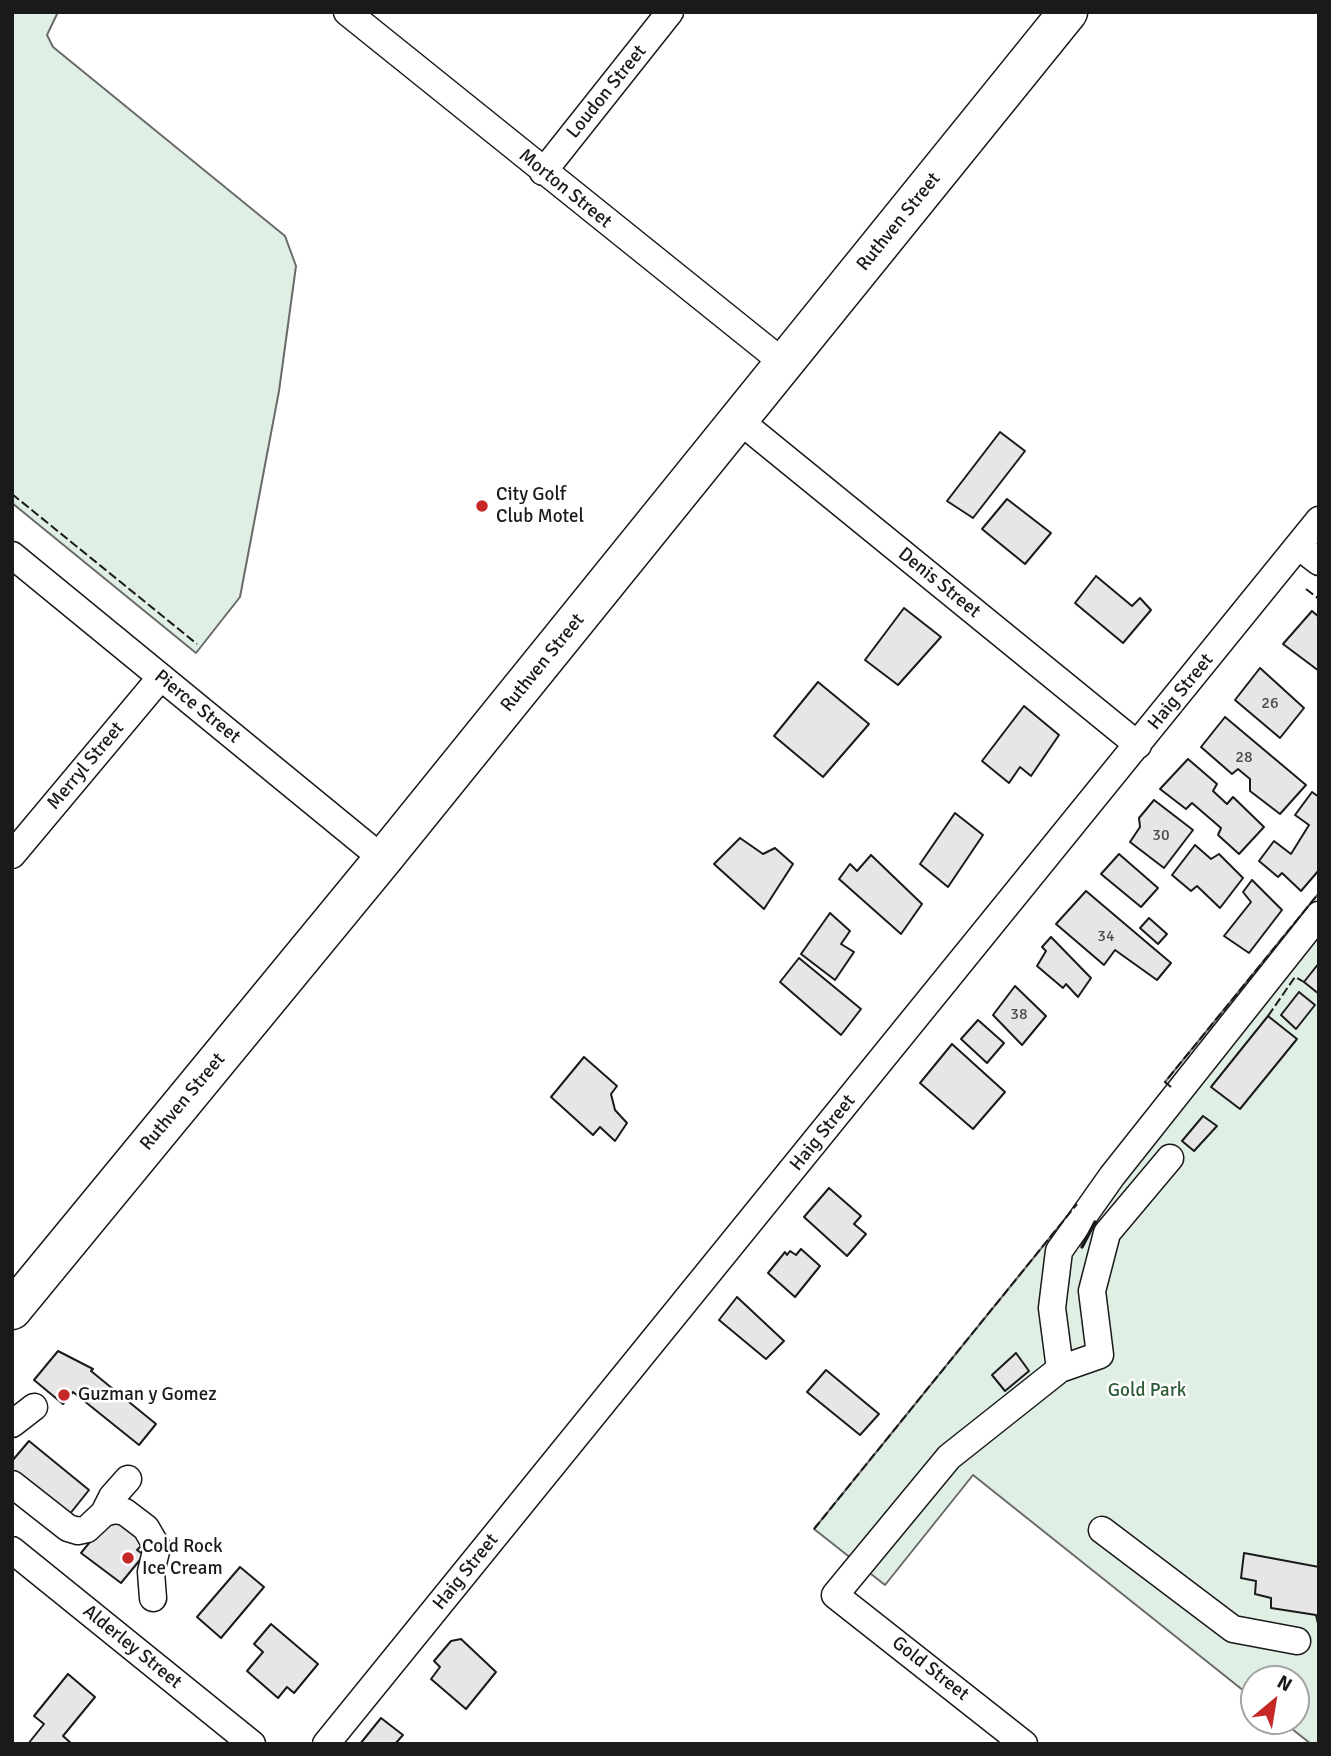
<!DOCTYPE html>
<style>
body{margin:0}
#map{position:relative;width:1331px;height:1756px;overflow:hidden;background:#fff;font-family:Signika,sans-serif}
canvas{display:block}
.frame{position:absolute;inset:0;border:14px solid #1a1a1a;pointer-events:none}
.north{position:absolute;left:1240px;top:1665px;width:70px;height:70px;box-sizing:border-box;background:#fff;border:2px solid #a3a3a3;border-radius:50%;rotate:30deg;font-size:19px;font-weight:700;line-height:28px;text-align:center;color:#1a1a1a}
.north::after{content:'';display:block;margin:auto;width:24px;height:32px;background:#c62828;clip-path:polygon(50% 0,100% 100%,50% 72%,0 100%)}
</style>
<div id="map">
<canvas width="1331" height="1756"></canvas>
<div class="frame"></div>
<div class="north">N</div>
</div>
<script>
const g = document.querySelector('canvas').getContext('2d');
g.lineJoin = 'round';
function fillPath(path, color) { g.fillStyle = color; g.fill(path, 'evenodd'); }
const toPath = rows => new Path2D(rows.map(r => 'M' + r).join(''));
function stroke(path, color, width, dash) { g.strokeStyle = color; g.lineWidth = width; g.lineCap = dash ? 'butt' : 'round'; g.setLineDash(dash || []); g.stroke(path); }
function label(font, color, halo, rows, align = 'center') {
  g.font = font + ' Signika,sans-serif'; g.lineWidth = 5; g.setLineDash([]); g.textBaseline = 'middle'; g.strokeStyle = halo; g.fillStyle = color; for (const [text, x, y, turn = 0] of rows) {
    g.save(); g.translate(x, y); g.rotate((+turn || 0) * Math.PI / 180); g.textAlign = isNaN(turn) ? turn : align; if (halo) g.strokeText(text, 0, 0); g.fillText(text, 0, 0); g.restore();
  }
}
const green = toPath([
 [12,12,58,12,47,35,53,47,285,236,296,266,279,391,240,597,196,653,12,503,12,12],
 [1319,893,1319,1744,1311,1744,1282,1721,1296,1721,1296,1679,1254,1679,1254,1699,973,1475,885,1585,814,1529,1171,1088,1165,1082,1319,893]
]);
const building = toPath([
 [1000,432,1025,451,973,518,947,501,1000,432],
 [1007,499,1051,533,1025,564,982,529,1007,499],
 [1096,576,1132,606,1140,598,1151,610,1123,643,1075,603,1096,576],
 [904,608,941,637,898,685,865,660,904,608],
 [1312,611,1319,617,1319,671,1283,644,1312,611],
 [1260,668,1304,708,1280,738,1235,700,1260,668],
 [818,682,869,724,823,777,774,736,818,682],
 [1024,706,1059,735,1031,776,1020,767,1009,783,982,761,1024,706],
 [1225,717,1306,785,1280,814,1250,791,1250,779,1238,769,1232,774,1201,747,1225,717],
 [1188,759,1217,784,1213,791,1227,804,1233,797,1264,827,1239,854,1218,835,1221,828,1192,803,1186,809,1160,789,1188,759],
 [1312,792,1319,797,1319,870,1301,891,1282,873,1278,877,1259,861,1274,841,1291,854,1309,825,1295,815,1312,792],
 [1154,800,1193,830,1164,868,1130,842,1140,827,1139,818,1154,800],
 [955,813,983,835,948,887,920,864,955,813],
 [740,838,763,854,775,848,793,864,764,909,714,864,740,838],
 [1195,845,1211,859,1219,854,1243,878,1220,908,1197,886,1191,891,1172,875,1195,845],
 [1119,854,1158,888,1141,907,1101,874,1119,854],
 [871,855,922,904,901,934,839,879,850,864,857,871,871,855],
 [1252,880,1282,910,1249,953,1224,936,1251,902,1243,892,1252,880],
 [1086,891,1171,963,1157,980,1115,950,1104,965,1056,924,1086,891],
 [830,913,850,931,841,944,854,952,835,980,801,954,830,913],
 [1149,918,1167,934,1158,944,1140,928,1149,918],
 [1051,937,1091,978,1078,997,1066,984,1063,988,1037,966,1046,951,1042,947,1051,937],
 [799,958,861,1009,841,1035,780,982,799,958],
 [1319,963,1319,994,1304,982,1319,963],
 [1015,986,1046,1016,1022,1045,993,1015,1015,986],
 [1299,992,1315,1005,1296,1029,1281,1015,1299,992],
 [1268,1016,1297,1039,1240,1109,1211,1087,1268,1016],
 [978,1020,1004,1043,987,1063,961,1039,978,1020],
 [952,1044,1005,1092,973,1129,920,1083,952,1044],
 [584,1057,617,1086,611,1094,615,1110,627,1123,615,1141,600,1127,593,1135,551,1097,584,1057],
 [1203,1116,1217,1126,1194,1151,1182,1141,1203,1116],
 [829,1188,861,1216,854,1224,866,1234,847,1256,804,1217,829,1188],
 [801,1249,820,1266,795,1297,768,1273,785,1252,787,1255,790,1251,796,1255,801,1249],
 [737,1297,784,1341,766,1359,719,1320,737,1297],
 [58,1351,93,1369,91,1371,156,1424,139,1445,73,1392,63,1404,34,1380,58,1351],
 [1016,1353,1029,1371,1005,1391,992,1375,1016,1353],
 [826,1370,879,1414,860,1435,807,1392,826,1370],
 [29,1441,89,1490,65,1520,12,1476,12,1461,29,1441],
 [111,1516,144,1543,137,1550,144,1555,121,1583,81,1553,111,1516],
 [1244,1553,1319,1567,1319,1628,1316,1615,1271,1608,1271,1598,1255,1594,1256,1581,1241,1578,1244,1553],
 [240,1567,264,1587,221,1638,197,1617,240,1567],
 [271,1624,318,1664,294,1693,287,1687,278,1698,247,1671,263,1652,254,1644,271,1624],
 [461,1639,496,1672,466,1709,431,1679,440,1667,434,1661,451,1641,461,1639],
 [68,1674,95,1697,63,1736,72,1744,28,1744,44,1724,34,1716,68,1674],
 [381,1718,403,1735,395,1744,360,1744,381,1718]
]);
const minor = toPath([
 [347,12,785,364],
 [543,172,670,12],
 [740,421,1138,745],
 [1298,546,1319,562],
 [12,555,383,859],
 [12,855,161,677],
 [1060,1369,1052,1308,1059,1251,1112,1176,1319,915],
 [12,1424,34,1407],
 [12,1484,68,1528,78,1531,87,1529,104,1513,115,1510,125,1512,146,1528,157,1547,151,1572,153,1598],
 [104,1513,112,1497,128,1479],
 [1102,1530,1233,1629,1297,1641],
 [12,1550,252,1744],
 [326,1744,1319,520],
 [1024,1744,835,1595,949,1457,1060,1369,1100,1355,1092,1291,1107,1233,1170,1158]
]);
const highway = toPath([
 [12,1310,383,859,1068,12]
]);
const fence = toPath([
 [12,494,197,644],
 [1306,589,1319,599],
 [1268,1016,1295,977,1304,982],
 [1171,1087,1165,1082,1319,893],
 [814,1529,1077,1204]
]);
const wall = toPath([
 [1082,1247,1095,1222]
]);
const markers = [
 [482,506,7,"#c62828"],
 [64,1395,7,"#c62828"],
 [128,1558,7,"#c62828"]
];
const numberNames = [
 ["26",1270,704],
 ["28",1244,758],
 ["30",1161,836],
 ["34",1106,937],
 ["38",1019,1015]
];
const streetNames = [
 ["Loudon Street",607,92,-51],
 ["Morton Street",565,189,39],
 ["Ruthven Street",899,222,-51],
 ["Denis Street",939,583,39],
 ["Ruthven Street",543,663,-51],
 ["Haig Street",1181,692,-51],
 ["Pierce Street",197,707,39],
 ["Merryl Street",86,766,-50],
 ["Ruthven Street",183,1102,-50],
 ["Haig Street",823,1133,-51],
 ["Haig Street",466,1572,-51],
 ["Alderley Street",132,1647,39],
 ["Gold Street",930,1669,38]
];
const poiNames = [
 ["City Golf",496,495],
 ["Club Motel",496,517],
 ["Guzman y Gomez",78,1395],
 ["Cold Rock",142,1547],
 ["Ice Cream",142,1569]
];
const parkNames = [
 ["Gold Park",1147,1391]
];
fillPath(green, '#e0efe3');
stroke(green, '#6a6a6a', 2);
fillPath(building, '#e6e6e6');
stroke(building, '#1a1a1a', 2);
stroke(minor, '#1a1a1a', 29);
stroke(highway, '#1a1a1a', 41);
stroke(minor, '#fff', 26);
stroke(highway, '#fff', 38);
stroke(fence, '#1a1a1a', 2, [9, 3.5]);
stroke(wall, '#1a1a1a', 3.5);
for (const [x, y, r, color] of markers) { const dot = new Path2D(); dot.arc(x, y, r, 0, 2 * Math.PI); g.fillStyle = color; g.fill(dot); stroke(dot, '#fff', 2.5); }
label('16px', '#4d4d4d', null, numberNames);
label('19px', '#1a1a1a', '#fff', streetNames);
label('19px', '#1a1a1a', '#fff', poiNames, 'left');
label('19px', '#2b5a34', '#fff', parkNames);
</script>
